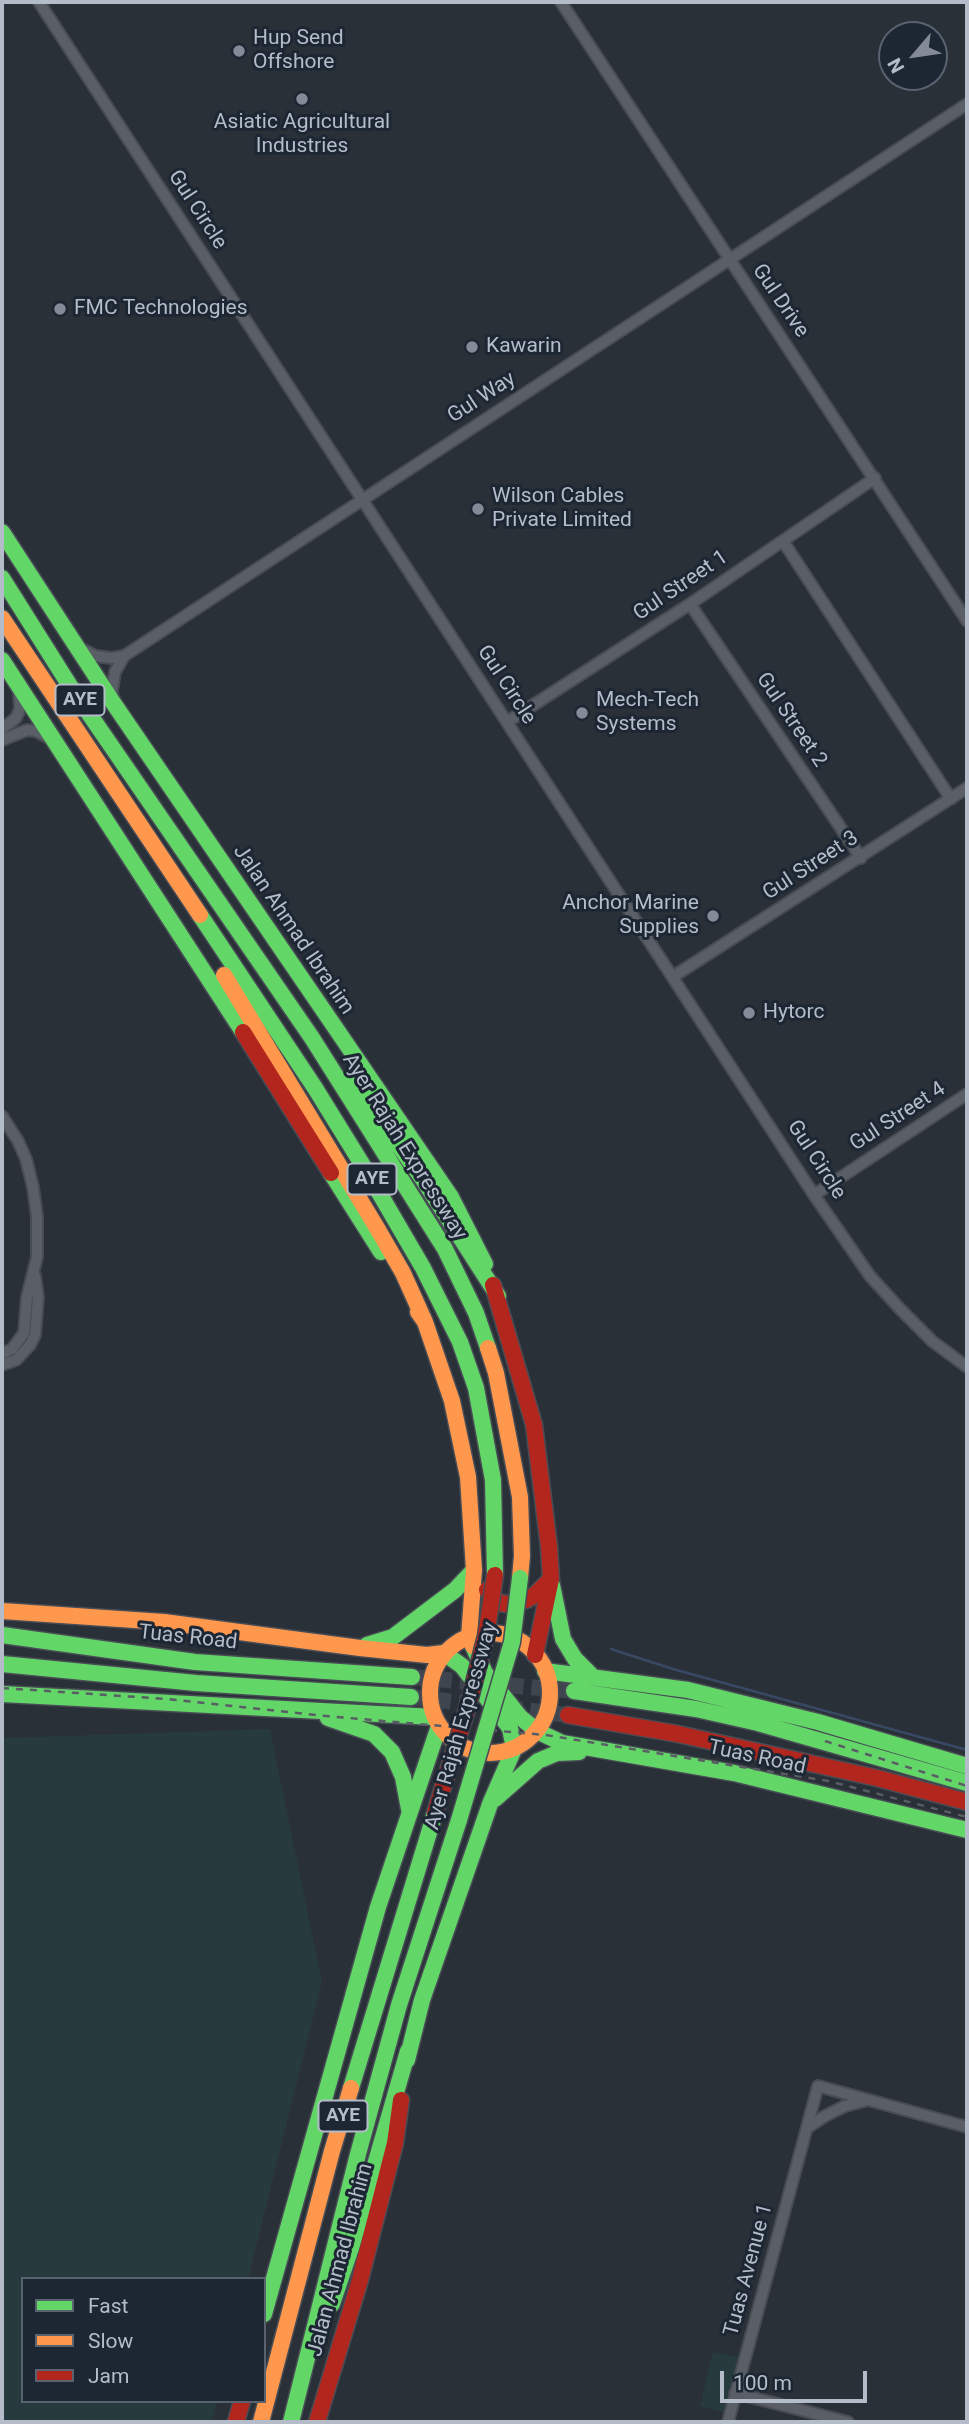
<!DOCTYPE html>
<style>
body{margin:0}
#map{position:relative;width:969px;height:2424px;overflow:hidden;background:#2a3038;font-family:Roboto,sans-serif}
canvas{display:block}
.frame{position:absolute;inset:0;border:4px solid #b4bcc9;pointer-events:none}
.legend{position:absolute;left:21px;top:2277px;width:245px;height:126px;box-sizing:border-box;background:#1d2633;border:2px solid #59626f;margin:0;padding:9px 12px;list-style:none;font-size:21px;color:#b4bcc9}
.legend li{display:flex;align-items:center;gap:14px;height:35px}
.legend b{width:35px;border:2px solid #59626f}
.north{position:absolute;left:878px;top:21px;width:70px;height:70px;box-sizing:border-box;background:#1d2633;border:2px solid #59626f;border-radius:50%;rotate:241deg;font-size:19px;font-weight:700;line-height:28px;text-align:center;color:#b4bcc9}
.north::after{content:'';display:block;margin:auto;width:24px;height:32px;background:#848b96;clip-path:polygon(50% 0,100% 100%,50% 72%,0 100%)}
.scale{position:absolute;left:720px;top:2371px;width:147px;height:32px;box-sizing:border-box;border:4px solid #b4bcc9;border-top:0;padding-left:9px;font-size:21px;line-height:24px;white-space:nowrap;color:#b4bcc9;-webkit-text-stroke:5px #1d2633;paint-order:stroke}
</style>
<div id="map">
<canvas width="969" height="2424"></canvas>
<div class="frame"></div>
<ul class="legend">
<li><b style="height:9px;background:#63d668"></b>Fast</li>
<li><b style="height:9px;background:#ff974d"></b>Slow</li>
<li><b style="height:9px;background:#b3261e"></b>Jam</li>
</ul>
<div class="north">N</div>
<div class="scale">100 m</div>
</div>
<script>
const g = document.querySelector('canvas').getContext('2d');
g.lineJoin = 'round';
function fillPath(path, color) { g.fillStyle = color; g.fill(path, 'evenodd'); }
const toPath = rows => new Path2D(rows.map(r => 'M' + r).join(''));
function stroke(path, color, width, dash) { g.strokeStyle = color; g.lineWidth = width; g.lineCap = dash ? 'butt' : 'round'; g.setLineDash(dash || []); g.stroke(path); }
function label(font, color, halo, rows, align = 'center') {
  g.font = font + ' Roboto,sans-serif'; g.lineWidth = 6; g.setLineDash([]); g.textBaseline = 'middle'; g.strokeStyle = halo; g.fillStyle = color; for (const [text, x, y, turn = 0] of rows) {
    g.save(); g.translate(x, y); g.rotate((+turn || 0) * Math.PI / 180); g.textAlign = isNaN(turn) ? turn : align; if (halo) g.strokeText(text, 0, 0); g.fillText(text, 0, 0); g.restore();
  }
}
const green = toPath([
 [270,1729,322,1982,248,2279,23,2279,23,2401,217,2401,212,2422,2,2422,2,1738],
 [713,2352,744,2358,729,2414,700,2406]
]);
const stream = toPath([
 [611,1649,673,1669,967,1750]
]);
const primaryTunnel = toPath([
 [412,1677,574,1691],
 [411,1697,568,1715]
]);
const street = toPath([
 [39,2,814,1195,870,1276,902,1311,932,1341,967,1367],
 [561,2,967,621],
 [783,541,951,799],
 [690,604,861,858],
 [80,648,95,656,112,658,124,656,967,104],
 [113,699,112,691,115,672,124,656],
 [507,722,690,604,875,478],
 [2,729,16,718,20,709,19,691],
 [2,740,27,730,36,731,53,740],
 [674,976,967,788],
 [2,1116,18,1141,26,1159,33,1187,37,1217,37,1257,27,1297,24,1333,12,1349,2,1354],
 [814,1195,967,1094],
 [2,1365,16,1360,30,1345,35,1335,38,1297,35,1276],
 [807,2128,825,2116,845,2106,864,2101],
 [735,2393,848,2422],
 [728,2422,818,2086,967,2127]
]);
const fast = toPath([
 [2,532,114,704,451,1197,485,1264],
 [2,578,70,686,312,1038,445,1249,476,1313,488,1348],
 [2,660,243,1032],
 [200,915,315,1088,370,1177,423,1268,460,1342,476,1388,493,1480,495,1575],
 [351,1079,422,1178,498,1296],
 [331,1173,381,1252],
 [552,1585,563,1639,575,1659,593,1677],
 [2,1635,195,1662,412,1677],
 [367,1645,393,1637,455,1590,474,1570],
 [473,1646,485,1673,520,1717,537,1731,562,1743,734,1773,967,1830],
 [444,1653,462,1666,510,1728,514,1749],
 [2,1664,196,1683,411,1697],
 [545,1671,688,1690,818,1722,967,1766],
 [574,1691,696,1709,758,1723,967,1783],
 [2,1694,434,1717],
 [328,1718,374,1734,392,1752,403,1777,409,1809],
 [495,1799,538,1761,557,1753,579,1752],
 [407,2060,422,2000,490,1804,514,1749],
 [351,2088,435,1813],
 [332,2304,351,2248,408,2051],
 [264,2314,378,1907,439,1726],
 [291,2422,358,2154,399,2005,459,1820]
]);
const slow = toPath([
 [2,618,200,915],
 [224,975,377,1228,403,1273,425,1322],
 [418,1312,425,1322,452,1401,468,1477,474,1570,469,1637,473,1646],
 [488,1348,496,1373,520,1497,522,1556,520,1578],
 [2,1611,164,1622,360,1648,427,1655,444,1653],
 '430 1693a60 60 0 1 1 120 0a60 60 0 1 1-120 0Z',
 [261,2422,332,2151,351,2088]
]);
const jam = toPath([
 [243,1032,331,1173],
 [493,1285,534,1425,549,1547,551,1579,535,1655],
 [487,1590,499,1603,507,1604,526,1600,535,1595,551,1579],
 [568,1715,678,1734,877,1778,967,1802],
 [236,2422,242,2401],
 [317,2422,360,2280,395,2143,401,2100]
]);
const rail = toPath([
 [2,1688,167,1699,326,1716,546,1735,828,1781,967,1817],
 [825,1741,967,1786]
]);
const fastBridge = toPath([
 [459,1820,512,1642,520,1578]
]);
const jamBridge = toPath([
 [435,1813,468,1706,486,1636,495,1575]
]);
const markers = [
 [239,51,7,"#848b96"],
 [302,99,7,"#848b96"],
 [60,309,7,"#848b96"],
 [472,347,7,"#848b96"],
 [478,509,7,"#848b96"],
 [582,713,7,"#848b96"],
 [713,916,7,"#848b96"],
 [749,1013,7,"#848b96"]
];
const shields = [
 [80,700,49],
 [372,1179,49],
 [343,2116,49]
];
const shieldNames = [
 ["AYE",80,700],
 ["AYE",372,1179],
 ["AYE",343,2116]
];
const poiNames = [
 ["Hup Send",253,39],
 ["Offshore",253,63],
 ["Asiatic Agricultural",302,123,"center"],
 ["Industries",302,147,"center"],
 ["FMC Technologies",74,309],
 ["Kawarin",486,347],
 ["Wilson Cables",492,497],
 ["Private Limited",492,521],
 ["Mech-Tech",596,701],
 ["Systems",596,725],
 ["Anchor Marine",699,904,"right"],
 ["Supplies",699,928,"right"],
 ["Hytorc",763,1013]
];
const streetNames = [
 ["Gul Circle",197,210,57],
 ["Gul Drive",780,301,56],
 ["Gul Way",482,398,-33],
 ["Gul Street 1",681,586,-34],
 ["Gul Circle",506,685,57],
 ["Gul Street 2",791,720,56],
 ["Gul Street 3",811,866,-33],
 ["Jalan Ahmad Ibrahim",293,930,56],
 ["Gul Street 4",898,1117,-33],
 ["Ayer Rajah Expressway",404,1147,58],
 ["Gul Circle",816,1160,57],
 ["Tuas Road",188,1638,6],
 ["Ayer Rajah Expressway",462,1726,-74],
 ["Tuas Road",757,1758,12],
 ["Jalan Ahmad Ibrahim",341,2260,-75],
 ["Tuas Avenue 1",749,2270,-75]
];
fillPath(green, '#273a3e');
stroke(stream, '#384963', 2.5);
stroke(primaryTunnel, '#3f454e', 16, [16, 8]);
stroke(street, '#484c53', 14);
stroke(fast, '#484c55', 19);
stroke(slow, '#484c55', 19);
stroke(jam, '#484c55', 19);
stroke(street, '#5a5e66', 10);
stroke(fast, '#63d668', 16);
stroke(slow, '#ff974d', 16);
stroke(jam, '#b3261e', 16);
stroke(rail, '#595d64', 2.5, [7, 7]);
stroke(fastBridge, '#474c53', 19, []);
stroke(jamBridge, '#474c53', 19, []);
stroke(fastBridge, '#63d668', 16);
stroke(jamBridge, '#b3261e', 16);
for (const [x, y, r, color] of markers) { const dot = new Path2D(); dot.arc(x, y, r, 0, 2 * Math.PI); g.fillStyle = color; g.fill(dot); stroke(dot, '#1d2633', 2.5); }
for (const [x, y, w] of shields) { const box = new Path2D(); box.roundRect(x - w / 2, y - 15.5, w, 31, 5); g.fillStyle = '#1d2633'; g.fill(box); stroke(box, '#b4bcc9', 2); }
label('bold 19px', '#b4bcc9', null, shieldNames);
label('21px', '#b4bcc9', '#1d2633', poiNames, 'left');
label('21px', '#b4bcc9', '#1d2633', streetNames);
</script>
